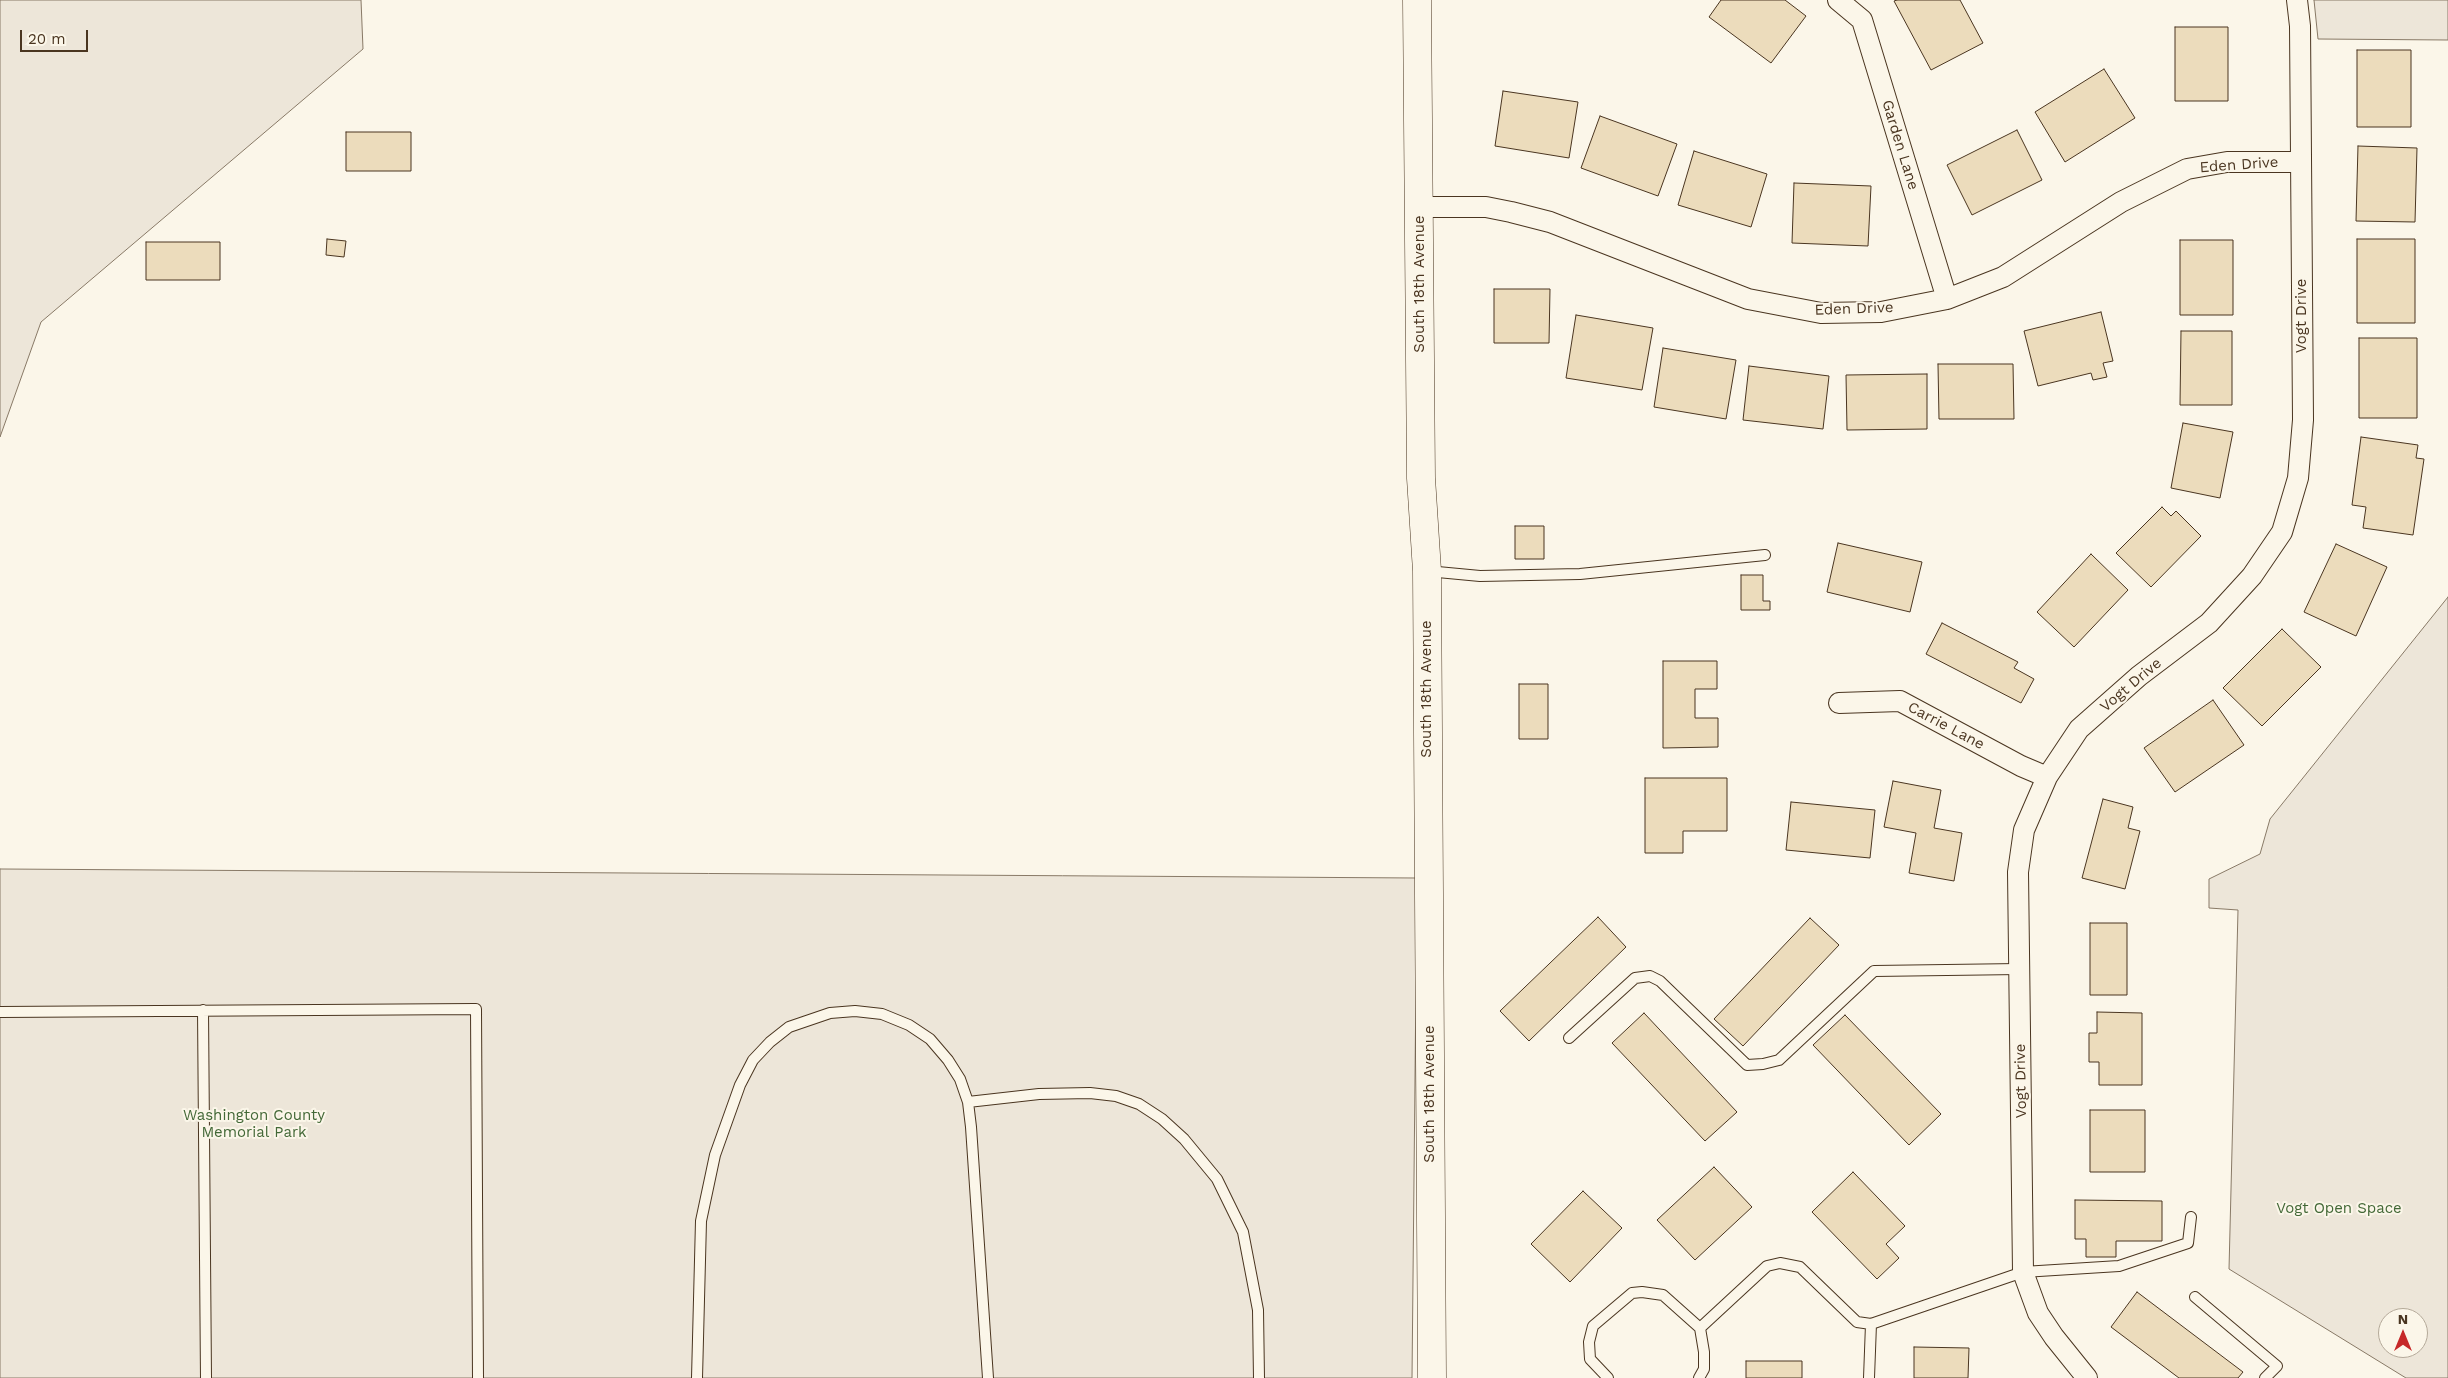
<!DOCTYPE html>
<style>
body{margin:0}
#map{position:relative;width:2448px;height:1378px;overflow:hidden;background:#fbf6e9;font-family:"Work Sans",sans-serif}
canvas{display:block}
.north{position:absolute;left:2378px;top:1308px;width:50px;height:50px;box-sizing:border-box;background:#fbf6e9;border:1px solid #b4a999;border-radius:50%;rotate:0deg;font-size:14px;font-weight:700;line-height:20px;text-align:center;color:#4a3520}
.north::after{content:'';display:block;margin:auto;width:18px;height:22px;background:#c62828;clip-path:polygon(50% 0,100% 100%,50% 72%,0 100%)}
.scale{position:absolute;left:20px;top:30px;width:68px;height:22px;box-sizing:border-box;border:2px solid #4a3520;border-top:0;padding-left:6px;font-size:15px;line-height:18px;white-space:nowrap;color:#4a3520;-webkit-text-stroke:4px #fbf6e9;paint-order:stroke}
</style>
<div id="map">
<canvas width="2448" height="1378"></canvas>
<div class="north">N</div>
<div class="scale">20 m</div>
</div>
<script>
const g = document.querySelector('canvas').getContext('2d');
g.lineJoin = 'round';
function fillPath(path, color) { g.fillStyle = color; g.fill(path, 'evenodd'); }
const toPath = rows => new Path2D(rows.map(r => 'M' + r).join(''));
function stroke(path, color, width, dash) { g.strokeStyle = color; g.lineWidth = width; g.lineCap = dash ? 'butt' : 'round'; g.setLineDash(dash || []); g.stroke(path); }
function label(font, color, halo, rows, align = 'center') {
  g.font = font + ' "Work Sans",sans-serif'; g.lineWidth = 4; g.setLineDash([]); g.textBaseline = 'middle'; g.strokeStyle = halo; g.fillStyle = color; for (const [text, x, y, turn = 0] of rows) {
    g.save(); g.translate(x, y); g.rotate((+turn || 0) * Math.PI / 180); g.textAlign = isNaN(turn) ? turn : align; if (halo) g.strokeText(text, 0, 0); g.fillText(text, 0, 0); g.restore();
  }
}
const green = toPath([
 [0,0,361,0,363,49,41,322,0,437,0,0],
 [2314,0,2448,0,2448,40,2318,39,2314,0],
 [2448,597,2448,1378,2406,1378,2229,1269,2238,910,2209,908,2209,879,2260,854,2270,819,2448,597],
 [2388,1318,2418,1318,2418,1348,2388,1348,2388,1318],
 [0,869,1417,878,1412,1378,0,1378,0,869]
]);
const building = toPath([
 [1721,0,1785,0,1806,16,1771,63,1709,17,1721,0],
 [1897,0,1960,0,1983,43,1931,70,1894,1,1897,0],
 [2175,27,2228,27,2228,101,2175,101,2175,27],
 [2357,50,2411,50,2411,127,2357,127,2357,50],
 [2104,69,2135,118,2065,162,2035,112,2104,69],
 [1503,91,1578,102,1569,158,1495,146,1503,91],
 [1600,116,1677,144,1658,196,1581,168,1600,116],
 [2017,130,2042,180,1972,215,1947,165,2017,130],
 [346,132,411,132,411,171,346,171,346,132],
 [2358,146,2417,148,2415,222,2356,221,2358,146],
 [1694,151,1767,174,1751,227,1678,205,1694,151],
 [1794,183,1871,186,1868,246,1792,243,1794,183],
 [327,239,346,241,344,257,326,255,327,239],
 [2357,239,2415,239,2415,323,2357,323,2357,239],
 [2180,240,2233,240,2233,315,2180,315,2180,240],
 [146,242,220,242,220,280,146,280,146,242],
 [1494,289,1550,289,1549,343,1494,343,1494,289],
 [2101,312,2113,361,2103,363,2107,377,2093,380,2091,373,2038,386,2024,331,2101,312],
 [1576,315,1653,328,1642,390,1566,378,1576,315],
 [2181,331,2232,331,2232,405,2180,405,2181,331],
 [2359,338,2417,338,2417,418,2359,418,2359,338],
 [1663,348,1736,360,1726,419,1654,407,1663,348],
 [1938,364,2013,364,2014,419,1939,419,1938,364],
 [1749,366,1829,376,1823,429,1743,420,1749,366],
 [1927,374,1927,429,1847,430,1846,375,1927,374],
 [2183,423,2233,432,2220,498,2171,488,2183,423],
 [2361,437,2418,445,2416,458,2424,459,2413,535,2363,528,2366,507,2352,505,2361,437],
 [2162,507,2171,516,2176,511,2201,536,2151,587,2116,553,2162,507],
 [1515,526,1544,526,1544,559,1515,559,1515,526],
 [1838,543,1922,562,1910,612,1827,592,1838,543],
 [2336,544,2387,567,2356,636,2304,612,2336,544],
 [2091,554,2128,590,2074,647,2037,612,2091,554],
 [1741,575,1763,575,1763,601,1770,601,1770,610,1741,610,1741,575],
 [1942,623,2018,662,2014,668,2034,679,2021,703,1926,654,1942,623],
 [2282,629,2321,667,2262,726,2223,688,2282,629],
 [1663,661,1717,661,1717,689,1695,689,1695,718,1718,718,1718,747,1663,748,1663,661],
 [1519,684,1548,684,1548,739,1519,739,1519,684],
 [2213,700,2244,745,2175,792,2144,748,2213,700],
 [1645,778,1727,778,1727,831,1683,831,1683,853,1645,853,1645,778],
 [1893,781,1941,790,1934,828,1962,833,1954,881,1909,873,1916,833,1884,827,1893,781],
 [2103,799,2133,807,2128,828,2140,831,2125,889,2082,878,2103,799],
 [1791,802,1875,810,1870,858,1786,850,1791,802],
 [1598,917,1626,947,1529,1041,1500,1011,1598,917],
 [1810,918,1839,945,1743,1046,1714,1019,1810,918],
 [2090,923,2127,923,2127,995,2090,995,2090,923],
 [2097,1012,2142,1013,2142,1085,2099,1085,2099,1062,2089,1062,2089,1033,2097,1033,2097,1012],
 [1644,1013,1737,1112,1705,1141,1612,1043,1644,1013],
 [1845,1015,1941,1114,1909,1145,1813,1045,1845,1015],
 [2090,1110,2145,1110,2145,1172,2090,1172,2090,1110],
 [1714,1167,1752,1207,1695,1260,1657,1220,1714,1167],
 [1853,1172,1905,1226,1886,1244,1899,1258,1877,1279,1812,1212,1853,1172],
 [1583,1191,1622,1228,1570,1282,1531,1244,1583,1191],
 [2075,1200,2162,1201,2162,1241,2116,1241,2116,1257,2086,1257,2086,1239,2075,1239,2075,1200],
 [2137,1292,2243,1372,2238,1378,2179,1378,2111,1327,2137,1292],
 [1914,1347,1969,1348,1968,1378,1914,1378,1914,1347],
 [1746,1361,1802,1361,1802,1378,1746,1378,1746,1361]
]);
const lane = toPath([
 [1427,571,1480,576,1580,574,1765,555],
 [203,1010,206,1378],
 [0,1012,476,1009,478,1378],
 [1569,1038,1635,978,1650,976,1660,981,1747,1065,1763,1064,1779,1060,1874,971,2019,969],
 [968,1102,1039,1094,1090,1093,1116,1096,1139,1104,1162,1119,1184,1139,1217,1179,1243,1232,1258,1310,1259,1378],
 [2195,1297,2277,1366,2265,1378],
 [1700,1328,1767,1266,1780,1263,1800,1267,1857,1322,1871,1324,2023,1272,2119,1266,2188,1243,2191,1217],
 [697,1378,701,1221,715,1155,740,1085,753,1060,770,1042,789,1027,830,1013,855,1011,882,1014,909,1025,930,1039,948,1060,960,1079,968,1102,971,1127,988,1378],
 [1608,1378,1590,1359,1589,1342,1593,1326,1632,1293,1642,1292,1663,1295,1700,1328,1704,1352,1704,1369,1699,1378],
 [1869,1378,1871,1324]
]);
const street = toPath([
 [1838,0,1862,20,1947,299],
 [1419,207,1486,207,1511,212,1550,222,1748,299,1821,313,1881,312,1947,299,2003,277,2121,202,2187,169,2227,162,2301,162],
 [1839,703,1900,701,2021,766,2047,777],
 [2087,1378,2054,1337,2038,1313,2023,1272,2018,872,2024,830,2047,777,2079,729,2139,676,2209,623,2252,576,2282,532,2298,478,2303,420,2300,26,2297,0]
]);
const secondary = toPath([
 [1417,0,1421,478,1427,571,1432,1378]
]);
const streetNames = [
 ["Garden Lane",1900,145,73],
 ["Eden Drive",2239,165,-4],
 ["South 18th Avenue",1420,284,-90],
 ["Eden Drive",1854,309,-2],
 ["Vogt Drive",2302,316,-90],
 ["Vogt Drive",2131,685,-40],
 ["South 18th Avenue",1427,689,-90],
 ["Carrie Lane",1946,726,28],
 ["Vogt Drive",2021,1081,-91],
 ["South 18th Avenue",1430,1094,-90]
];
const parkNames = [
 ["Washington County",254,1116],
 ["Memorial Park",254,1133],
 ["Vogt Open Space",2339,1209]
];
fillPath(green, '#ede6d9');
stroke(green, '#887966', 1);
fillPath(building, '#ecdcbc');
stroke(building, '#4a3520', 1);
stroke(lane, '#4a3520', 12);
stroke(street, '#4a3520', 22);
stroke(secondary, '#4a3520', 29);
stroke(lane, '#fbf6e9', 10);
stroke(street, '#fbf6e9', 20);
stroke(secondary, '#fbf6e9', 28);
label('15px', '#4a3520', '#fbf6e9', streetNames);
label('15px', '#436837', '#fbf6e9', parkNames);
</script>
